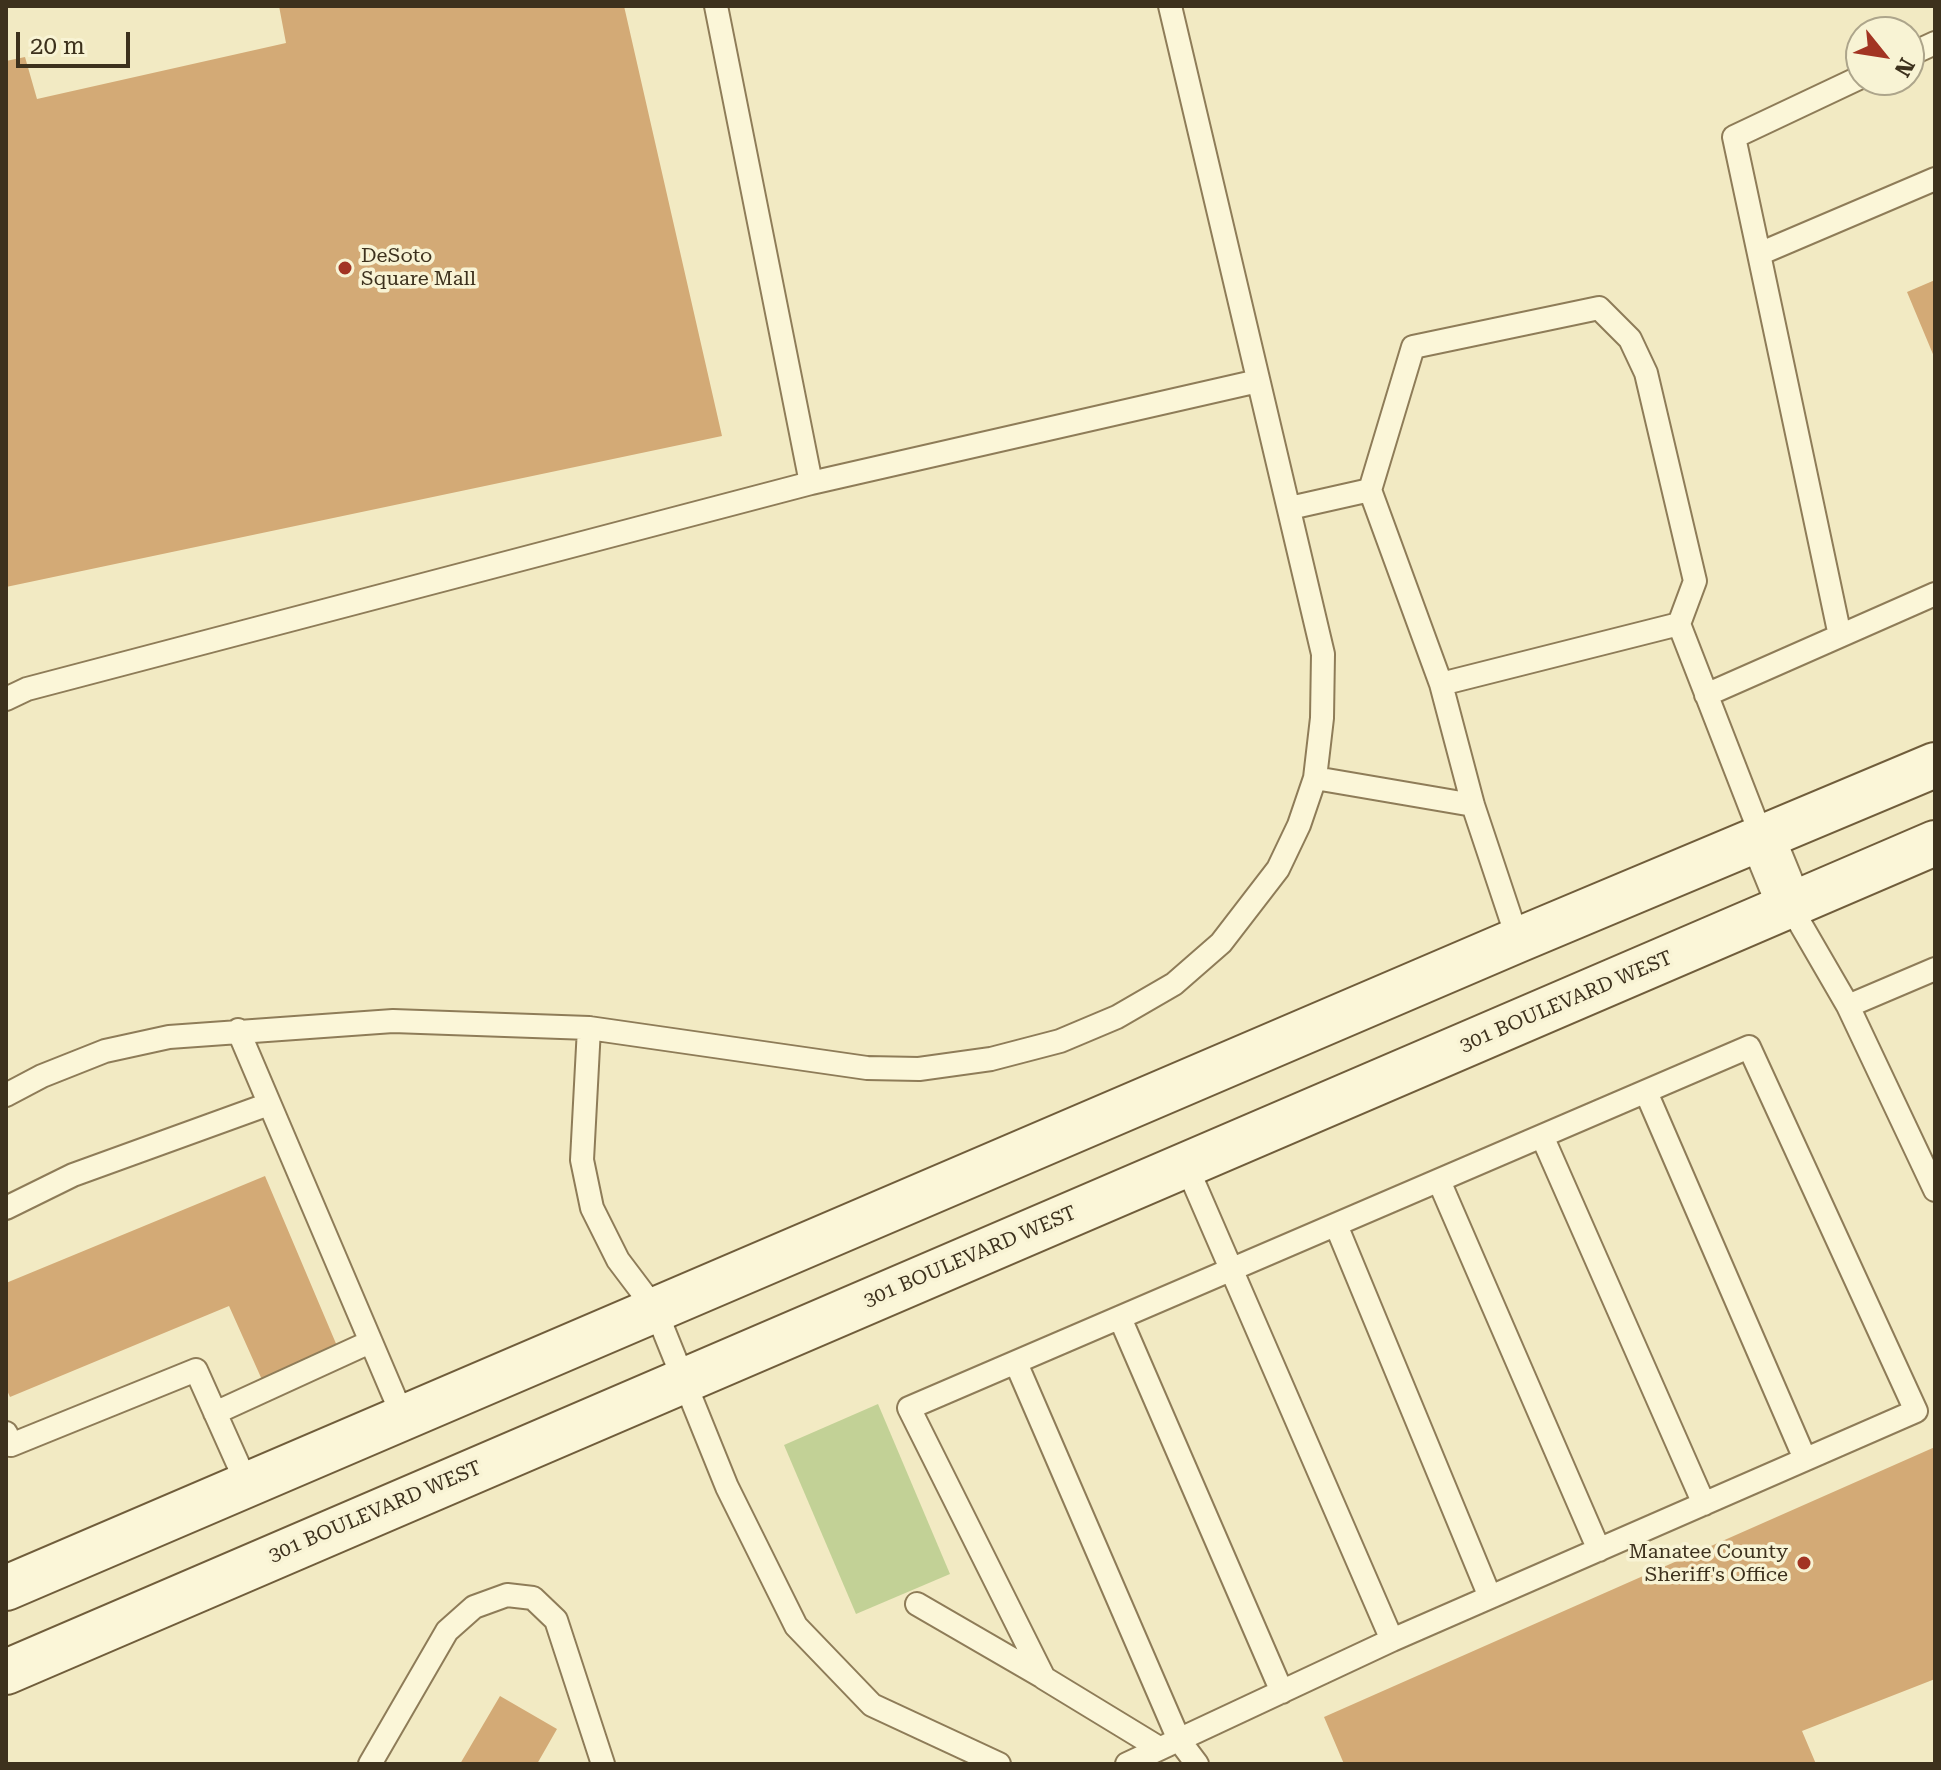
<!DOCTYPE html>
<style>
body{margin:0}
#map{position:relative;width:1941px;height:1770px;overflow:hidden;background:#f2eac3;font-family:"Roboto Serif",serif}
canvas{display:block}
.frame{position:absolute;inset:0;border:8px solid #3d311d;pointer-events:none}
.north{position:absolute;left:1845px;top:16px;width:80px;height:80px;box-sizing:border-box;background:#f8f3d4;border:2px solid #ada58b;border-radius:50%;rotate:120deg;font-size:22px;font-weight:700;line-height:32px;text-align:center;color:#3d311d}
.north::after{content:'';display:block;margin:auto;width:28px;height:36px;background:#a23423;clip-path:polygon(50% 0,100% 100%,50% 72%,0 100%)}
.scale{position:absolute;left:16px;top:32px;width:114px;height:36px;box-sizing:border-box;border:4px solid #3d311d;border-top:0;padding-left:10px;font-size:24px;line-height:28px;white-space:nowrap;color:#3d311d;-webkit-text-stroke:6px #f8f3d4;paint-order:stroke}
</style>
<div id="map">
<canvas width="1941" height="1770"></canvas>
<div class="frame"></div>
<div class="north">N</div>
<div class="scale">20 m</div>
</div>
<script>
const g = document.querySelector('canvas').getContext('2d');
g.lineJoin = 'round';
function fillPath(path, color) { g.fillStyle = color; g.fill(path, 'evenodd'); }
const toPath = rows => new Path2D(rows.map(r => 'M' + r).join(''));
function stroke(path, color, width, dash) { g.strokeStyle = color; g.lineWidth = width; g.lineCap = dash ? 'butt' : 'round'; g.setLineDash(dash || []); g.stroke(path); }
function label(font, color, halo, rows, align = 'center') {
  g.font = font + ' "Roboto Serif",serif'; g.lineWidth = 7; g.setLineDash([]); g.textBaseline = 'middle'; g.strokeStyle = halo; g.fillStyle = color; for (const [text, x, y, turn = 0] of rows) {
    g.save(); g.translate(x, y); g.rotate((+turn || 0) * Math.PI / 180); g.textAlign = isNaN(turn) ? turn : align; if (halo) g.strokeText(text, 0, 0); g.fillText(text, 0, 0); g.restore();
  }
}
const green = toPath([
 [878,1404,950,1574,856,1614,784,1445]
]);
const building = toPath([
 [279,6,624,6,722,436,6,587,6,61,25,57,37,99,286,43],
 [1935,280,1935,359,1907,292],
 [265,1176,340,1353,263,1382,229,1306,10,1397,6,1388,6,1283],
 [1935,1447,1935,1679,1802,1731,1816,1764,1344,1764,1324,1717],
 [500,1696,557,1729,537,1764,460,1764]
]);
const service = toPath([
 [1909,55,1935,43],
 [1759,254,1734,137,1861,77],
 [811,483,1258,381],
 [1290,508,1370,490],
 [1840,636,1759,254,1935,179],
 [1441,684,1679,624],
 [1706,695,1935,594],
 [6,699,27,689,811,483,716,6],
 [1315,778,1473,805],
 [1790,906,1848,1006,1935,1190],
 [1518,940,1473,805,1441,684,1370,490,1413,347,1599,308,1630,339,1646,373,1695,581,1679,624,1763,840],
 [1848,1006,1935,969],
 [238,1030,403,1417],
 [1646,1092,1805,1459],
 [6,1095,42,1076,105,1051,169,1037,393,1021,589,1028],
 [1542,1136,1704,1504],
 [1439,1181,1599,1550],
 [6,1208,73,1175,269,1104],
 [1336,1225,1490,1597],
 [1120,1318,1282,1692],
 [1016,1363,1179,1740,1197,1764],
 [215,1413,370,1342],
 [6,1433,11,1445,196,1370,247,1484],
 [917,1604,1043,1677],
 [1159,1748,1044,1678,909,1408,1749,1047,1916,1411,1392,1640],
 [370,1764,447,1631,474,1607,507,1595,533,1598,556,1620,603,1764],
 [999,1764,872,1705,796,1626,727,1487,655,1309,618,1260,592,1208,582,1160,589,1028,867,1068,919,1069,991,1059,1060,1041,1117,1017,1174,984,1221,943,1278,869,1299,825,1315,778,1322,718,1323,654,1170,6],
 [1127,1764,1392,1640,1186,1165]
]);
const minor = toPath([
 [1763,840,1790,906]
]);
const secondary = toPath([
 [6,1588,1518,940,1935,765],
 [6,1672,1935,843]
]);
const markers = [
 [345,268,8,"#a23423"],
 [1804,1563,8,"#a23423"]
];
const poiNames = [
 ["DeSoto",361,256],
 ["Square Mall",361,279],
 ["Manatee County",1788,1552,"right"],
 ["Sheriff's Office",1788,1575,"right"]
];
const streetNames = [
 ["301 BOULEVARD WEST",1566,1002,-23],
 ["301 BOULEVARD WEST",970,1257,-23],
 ["301 BOULEVARD WEST",375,1512,-23]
];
fillPath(green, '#c2d196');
fillPath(building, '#d3aa76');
stroke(service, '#8e7c58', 26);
stroke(minor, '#8e7c58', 48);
stroke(secondary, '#705d3b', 48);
stroke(service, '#fbf6d8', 22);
stroke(minor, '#fbf6d8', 44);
stroke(secondary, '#fbf6d8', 44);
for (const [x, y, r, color] of markers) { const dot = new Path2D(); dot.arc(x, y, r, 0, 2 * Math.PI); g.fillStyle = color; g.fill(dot); stroke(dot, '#f8f3d4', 3); }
label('20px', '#3d311d', '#f8f3d4', poiNames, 'left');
label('20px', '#3d311d', '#f8f3d4', streetNames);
</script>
